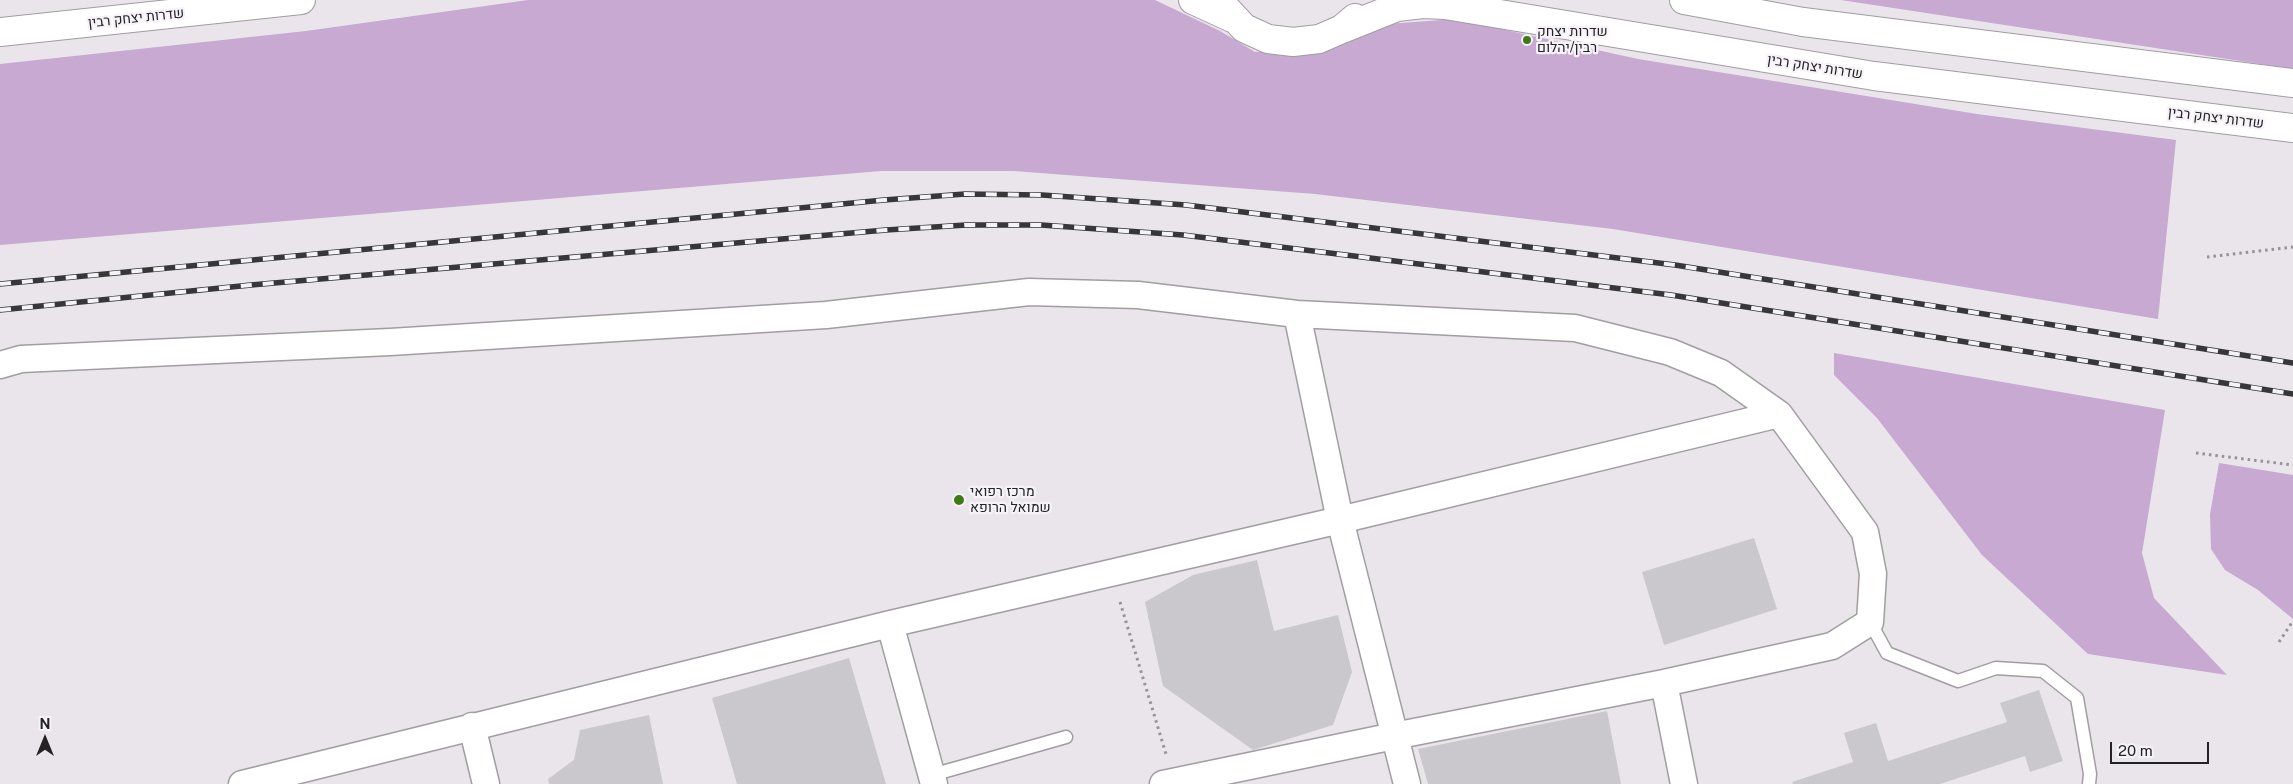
<!DOCTYPE html>
<meta charset="utf-8">
<style>
body{margin:0}
#map{position:relative;width:2293px;height:784px;overflow:hidden;background:#e9e5ea;font-family:"Public Sans",sans-serif}
canvas{display:block}
.north{position:absolute;left:20px;top:714px;width:50px;height:50px;-webkit-text-stroke:4px #f6f3f8;paint-order:stroke;rotate:0deg;font-size:14px;font-weight:700;line-height:20px;text-align:center;color:#232224}
.north::after{content:'';display:block;margin:auto;width:18px;height:22px;background:#232224;clip-path:polygon(50% 0,100% 100%,50% 72%,0 100%)}
.scale{position:absolute;left:2110px;top:742px;width:99px;height:22px;box-sizing:border-box;border:2px solid #232224;border-top:0;padding-left:6px;font-size:15px;line-height:18px;white-space:nowrap;color:#232224;-webkit-text-stroke:4px #f6f3f8;paint-order:stroke}
</style>
<div id="map">
<canvas width="2293" height="784"></canvas>
<div class="north">N</div>
<div class="scale">20 m</div>
</div>
<script>
const g = document.querySelector('canvas').getContext('2d');
g.lineJoin = 'round';
function fillPath(path, color) { g.fillStyle = color; g.fill(path, 'evenodd'); }
const toPath = rows => new Path2D(rows.map(r => 'M' + r).join(''));
function stroke(path, color, width, dash) { g.strokeStyle = color; g.lineWidth = width; g.lineCap = dash ? 'butt' : 'round'; g.setLineDash(dash || []); g.stroke(path); }
function label(font, color, halo, rows, align = 'center') {
  g.font = font + ' "Public Sans",Heebo,sans-serif'; g.lineWidth = 4.5; g.setLineDash([]); g.textBaseline = 'middle'; g.strokeStyle = halo; g.fillStyle = color; for (const [text, x, y, turn = 0] of rows) {
    g.save(); g.translate(x, y); g.rotate((+turn || 0) * Math.PI / 180); g.textAlign = isNaN(turn) ? turn : align; if (halo) g.strokeText(text, 0, 0); g.fillText(text, 0, 0); g.restore();
  }
}
const green = toPath([
 [528,0,1155,0,1220,31,1255,52,1328,47,1387,24,1455,19,1638,59,1977,114,2176,140,2158,319,1613,229,1315,194,1014,171,881,171,0,245,0,64,306,31],
 [1841,0,2293,0,2293,69],
 [1834,353,2165,410,2142,553,2154,598,2227,675,2088,654,1982,555,1877,418,1834,375],
 [2219,463,2293,475,2293,619,2258,590,2225,570,2211,549,2210,514]
]);
const building = toPath([
 [1754,538,1777,609,1664,645,1642,572],
 [1257,560,1274,631,1338,615,1352,672,1333,725,1253,750,1163,686,1145,602,1193,575],
 [849,658,886,784,737,784,712,698],
 [2039,690,2063,761,2030,772,2025,756,1940,784,1793,784,1792,782,1853,762,1844,733,1876,723,1888,761,2007,722,2000,703],
 [1607,711,1621,784,1428,784,1418,749],
 [649,715,663,784,549,784,548,779,574,760,580,730]
]);
const path = toPath([
 [2207,257,2293,247],
 [2196,453,2293,465],
 [1120,602,1166,754],
 [2279,642,2293,621]
]);
const lane = toPath([
 [1870,622,1887,653,1958,681,1996,668,2043,671,2077,698,2090,774,2089,784],
 [932,775,1066,737]
]);
const street = toPath([
 [1297,314,1340,520,1407,784],
 [0,365,21,359,390,342,826,315,1029,292,1138,295,1297,314,1575,328,1670,352,1721,373,1779,414,1865,532,1873,574,1870,622,1832,646,1664,683,1394,736,1163,784],
 [890,624,934,784],
 [1664,683,1684,784],
 [472,726,486,784],
 [242,784,890,624,1340,520,1779,414]
]);
const secondary = toPath([
 [1193,0,1232,18],
 [1218,0,1244,28,1268,39,1293,42,1319,39,1342,29,1355,18],
 [1684,0,1803,22,2293,83],
 [1342,29,1397,7,1423,4,1445,5,1874,76,2293,128],
 [0,32,301,0]
]);
const rail = toPath([
 [0,284,884,200,965,194,1042,195,1186,205,1675,265,2293,363],
 [0,310,251,285,886,230,966,225,1041,225,1183,235,1671,295,2293,394]
]);
const markers = [
 [1527,40,5,"#3d7b16"],
 [959,500,6,"#3d7b16"]
];
const streetNames = [
 ["שדרות יצחק רבין",136,18,-6],
 ["שדרות יצחק רבין",1815,67,9],
 ["שדרות יצחק רבין",2216,118,7]
];
const poiNames = [
 ["שדרות יצחק",1537,32],
 ["רבין/יהלום",1537,48],
 ["מרכז רפואי",970,492],
 ["שמואל הרופא",970,508]
];
fillPath(green, '#c7a9d2');
fillPath(building, '#cbc8cd');
stroke(lane, '#a19da2', 15);
stroke(street, '#a19da2', 29);
stroke(secondary, '#a19da2', 30);
stroke(path, '#959396', 3, [2.5, 4]);
stroke(lane, '#fff', 12);
stroke(street, '#fff', 26);
stroke(secondary, '#fff', 28);
stroke(rail, '#373638', 5.5);
stroke(rail, '#f6f3f8', 4, [11]);
for (const [x, y, r, color] of markers) { const dot = new Path2D(); dot.arc(x, y, r, 0, 2 * Math.PI); g.fillStyle = color; g.fill(dot); stroke(dot, '#f6f3f8', 2); }
label('14px', '#232224', '#f6f3f8', streetNames);
label('14px', '#232224', '#f6f3f8', poiNames, 'left');
</script>
